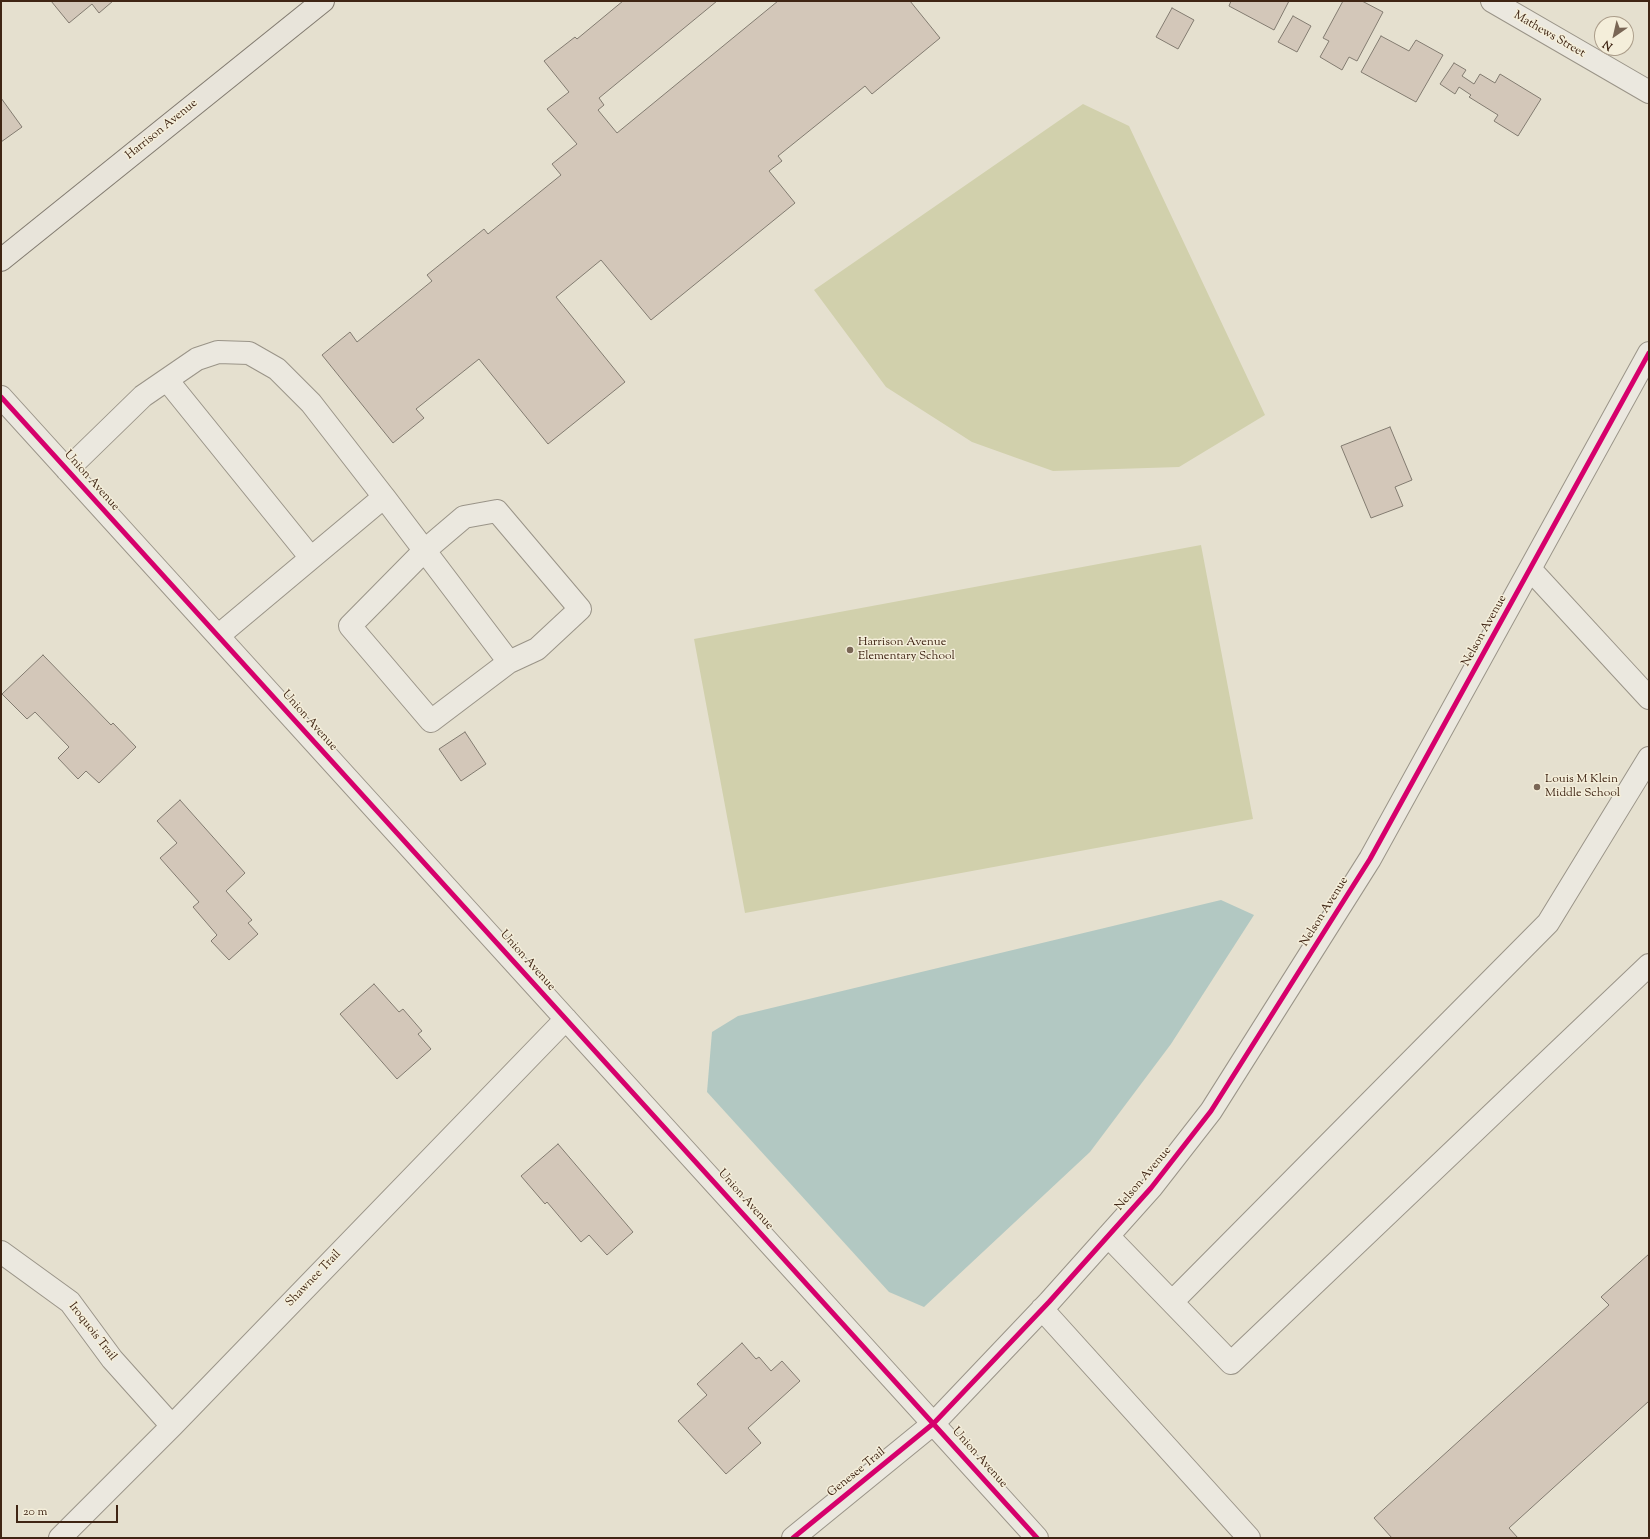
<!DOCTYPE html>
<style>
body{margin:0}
#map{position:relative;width:1650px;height:1539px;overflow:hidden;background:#e5e0cf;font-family:"Sorts Mill Goudy",serif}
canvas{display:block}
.frame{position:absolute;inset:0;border:2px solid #3f2514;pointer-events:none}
.north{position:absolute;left:1594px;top:16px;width:40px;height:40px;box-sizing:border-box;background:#f4eeda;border:1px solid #ac9e8b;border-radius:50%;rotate:214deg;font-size:11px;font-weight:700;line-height:16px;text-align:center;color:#3f2514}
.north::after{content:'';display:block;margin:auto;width:14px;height:18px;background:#796655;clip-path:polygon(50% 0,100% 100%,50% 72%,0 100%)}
.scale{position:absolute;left:16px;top:1505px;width:102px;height:18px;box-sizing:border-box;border:2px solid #3f2514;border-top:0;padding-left:5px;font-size:12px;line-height:14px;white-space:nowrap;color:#3f2514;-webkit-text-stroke:3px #f4eeda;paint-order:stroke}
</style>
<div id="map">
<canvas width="1650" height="1539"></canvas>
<div class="frame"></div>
<div class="north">N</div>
<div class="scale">20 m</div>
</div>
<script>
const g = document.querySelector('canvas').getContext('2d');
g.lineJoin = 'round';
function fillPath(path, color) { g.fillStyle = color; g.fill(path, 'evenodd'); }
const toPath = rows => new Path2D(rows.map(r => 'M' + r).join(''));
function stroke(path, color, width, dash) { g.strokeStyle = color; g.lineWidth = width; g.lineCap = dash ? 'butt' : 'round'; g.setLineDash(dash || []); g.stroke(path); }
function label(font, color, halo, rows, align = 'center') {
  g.font = font + ' "Sorts Mill Goudy",serif'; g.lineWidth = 3; g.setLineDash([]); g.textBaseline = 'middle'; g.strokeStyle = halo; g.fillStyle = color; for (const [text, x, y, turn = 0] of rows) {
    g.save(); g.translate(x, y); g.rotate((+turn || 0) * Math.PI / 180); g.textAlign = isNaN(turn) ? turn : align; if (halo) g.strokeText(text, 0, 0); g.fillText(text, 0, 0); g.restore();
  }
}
const green = toPath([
 [1083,104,1129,126,1265,415,1179,467,1053,471,972,442,886,387,814,290],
 [1201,545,1253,819,745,913,694,639]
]);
const water = toPath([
 [1221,900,1254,915,1171,1044,1090,1152,924,1307,889,1292,707,1092,712,1032,738,1016]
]);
const building = toPath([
 [51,1,113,1,99,13,92,4,69,23,51,1],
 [623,1,717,1,599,98,604,105,598,110,617,133,778,1,910,1,940,38,872,94,865,86,778,156,782,161,769,171,795,203,651,320,601,260,556,297,625,382,548,444,479,359,416,409,424,418,393,443,322,355,350,332,357,342,432,281,427,275,484,229,488,234,561,175,552,164,577,144,547,109,569,92,544,61,575,37,577,39,623,1],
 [1231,1,1289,1,1274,30,1229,6,1231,1],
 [1343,1,1362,1,1383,12,1357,61,1349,57,1342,70,1320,57,1329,41,1323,38,1343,1],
 [1172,8,1194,20,1178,49,1156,37,1172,8],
 [1293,16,1311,26,1297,52,1278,42,1293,16],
 [1381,36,1409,51,1416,40,1443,55,1416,102,1361,72,1381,36],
 [1454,63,1466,70,1462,76,1474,84,1480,74,1495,83,1500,74,1541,99,1518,136,1494,121,1498,115,1469,97,1471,95,1459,87,1455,94,1440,84,1454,63],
 [1,98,22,127,1,142,1,98],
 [1390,427,1412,480,1395,487,1403,506,1371,518,1341,446,1390,427],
 [43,655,111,725,113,723,136,747,99,783,86,771,78,779,58,758,69,747,35,712,27,719,2,694,43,655],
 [465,732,486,764,461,781,439,749,465,732],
 [180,800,245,873,226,891,252,920,248,923,258,934,229,960,211,941,217,935,193,907,199,902,160,858,177,843,157,821,180,800],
 [374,984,399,1012,403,1009,422,1031,418,1034,431,1049,397,1079,340,1014,374,984],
 [558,1144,633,1232,607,1255,589,1235,581,1242,547,1202,545,1204,521,1176,558,1144],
 [1649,1254,1649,1401,1509,1528,1518,1538,1392,1538,1374,1518,1609,1305,1601,1297,1649,1254],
 [742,1343,756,1359,759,1357,771,1371,782,1361,800,1381,748,1428,761,1443,726,1474,678,1421,707,1395,697,1384,742,1343]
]);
const minor = toPath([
 [1492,1,1649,92],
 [167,380,311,558],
 [1,397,1037,1538],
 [67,470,143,396,197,359,218,352,249,353,277,369,311,403,384,497,218,636],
 [384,497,509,662],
 [497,511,580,609,537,649,509,662,431,721,350,626,424,551,464,517,497,511],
 [1530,569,1649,698],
 [1108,1236,1231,1363,1649,965],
 [1,1252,70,1302,112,1359,172,1426],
 [1172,1302,1548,923,1649,758],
 [1042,1309,1249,1538],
 [60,1538,172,1426,566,1019],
 [793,1538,934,1423,1049,1302,1151,1188,1211,1111,1370,859,1649,353]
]);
const major = toPath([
 [1,260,323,1]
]);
const cycleway = toPath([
 [1,397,1037,1538],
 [793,1538,934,1423,1049,1302,1151,1188,1211,1111,1370,859,1649,353]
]);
const markers = [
 [850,650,4,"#796655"],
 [1537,787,4,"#796655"]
];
const streetNames = [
 ["Mathews Street",1549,35,30],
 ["Harrison Avenue",162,130,-39],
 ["Union Avenue",91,481,48],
 ["Nelson Avenue",1485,631,-61],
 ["Union Avenue",309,721,48],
 ["Nelson Avenue",1325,912,-58],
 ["Union Avenue",527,961,48],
 ["Nelson Avenue",1144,1179,-50],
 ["Union Avenue",745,1200,48],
 ["Shawnee Trail",314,1279,-46],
 ["Iroquois Trail",92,1332,52],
 ["Union Avenue",979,1458,48],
 ["Genesee Trail",857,1473,-39]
];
const poiNames = [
 ["Harrison Avenue",858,643],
 ["Elementary School",858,657],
 ["Louis M Klein",1545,780],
 ["Middle School",1545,794]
];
fillPath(green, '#d1d0ac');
fillPath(water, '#b2c8c2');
fillPath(building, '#d3c7b9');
stroke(building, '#827b70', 1);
stroke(minor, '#9a9488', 24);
stroke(major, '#827b70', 24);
stroke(minor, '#ebe8df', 22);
stroke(major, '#e8e4da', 22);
stroke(cycleway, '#d6006c', 5);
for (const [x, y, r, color] of markers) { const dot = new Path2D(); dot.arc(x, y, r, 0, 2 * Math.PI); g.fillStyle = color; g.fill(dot); stroke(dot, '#f4eeda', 1.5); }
label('12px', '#3f2514', '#f4eeda', streetNames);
label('12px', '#3f2514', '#f4eeda', poiNames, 'left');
</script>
